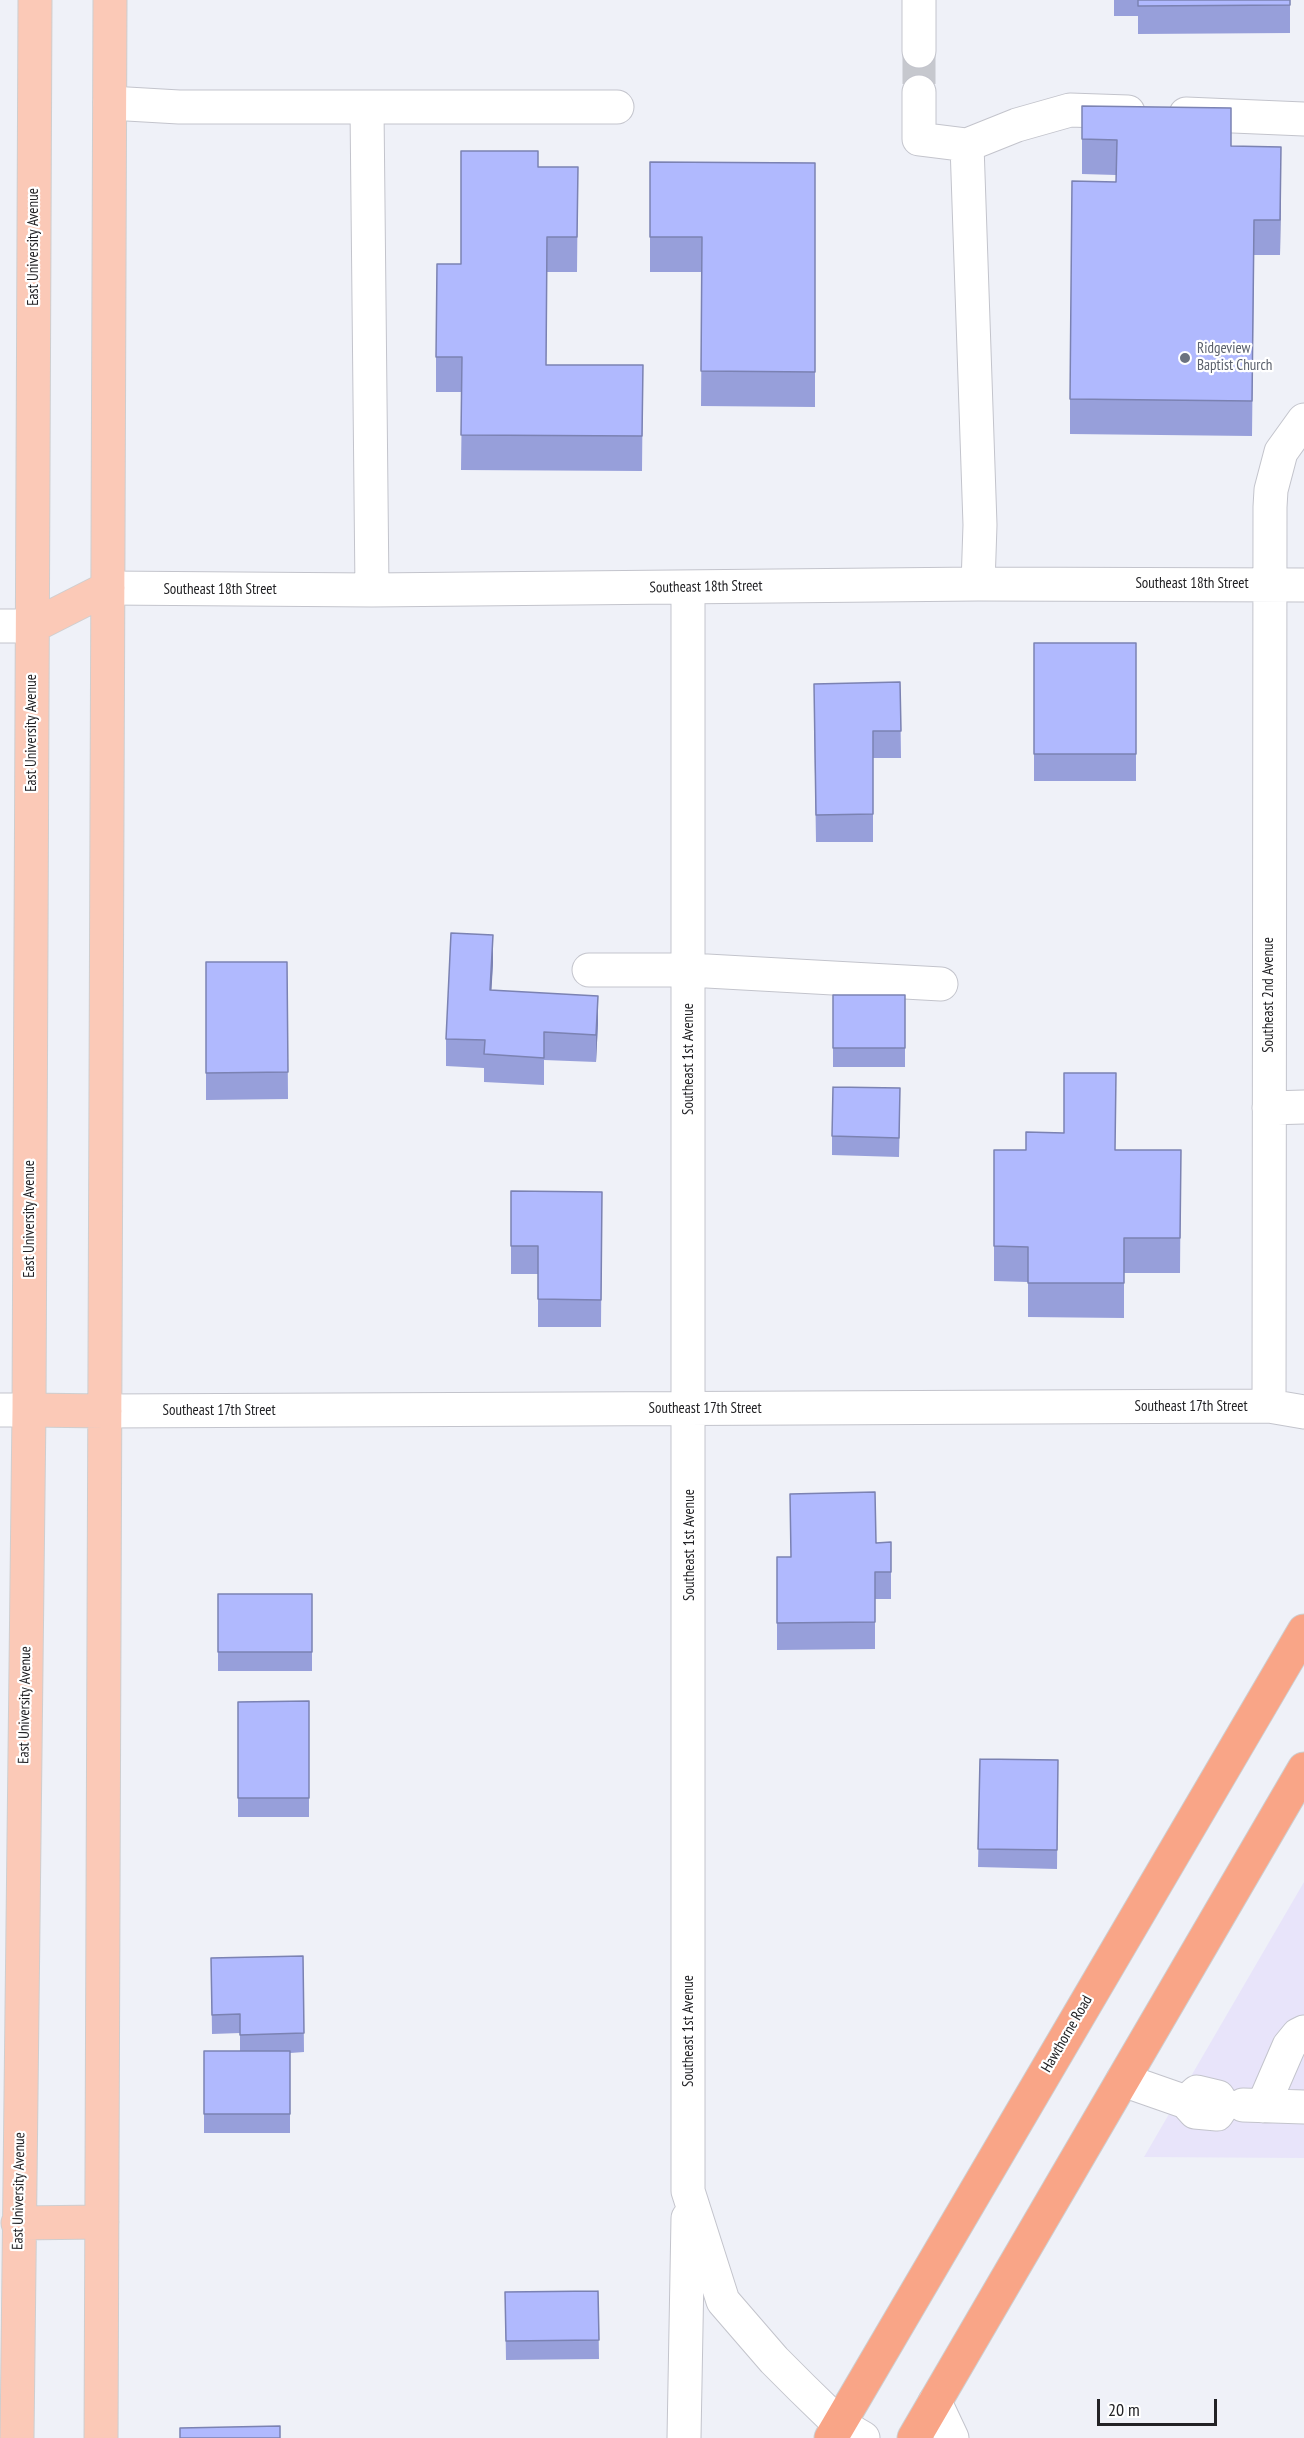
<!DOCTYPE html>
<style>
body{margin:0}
#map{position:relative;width:1304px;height:2438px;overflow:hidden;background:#eff1f8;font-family:"PT Sans Narrow",sans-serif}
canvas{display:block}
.scale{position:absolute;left:1097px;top:2399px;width:120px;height:27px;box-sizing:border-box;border:3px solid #222225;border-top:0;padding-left:8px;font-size:18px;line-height:21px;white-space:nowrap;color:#222225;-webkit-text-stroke:4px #fff;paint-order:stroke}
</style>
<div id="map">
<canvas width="1304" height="2438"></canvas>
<div class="scale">20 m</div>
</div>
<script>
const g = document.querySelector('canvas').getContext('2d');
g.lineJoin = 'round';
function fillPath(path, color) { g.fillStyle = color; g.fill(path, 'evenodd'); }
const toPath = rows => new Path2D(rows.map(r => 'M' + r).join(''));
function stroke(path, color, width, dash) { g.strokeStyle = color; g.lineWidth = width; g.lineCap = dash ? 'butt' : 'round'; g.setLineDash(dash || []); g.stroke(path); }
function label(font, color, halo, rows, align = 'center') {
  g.font = font + ' "PT Sans Narrow",sans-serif'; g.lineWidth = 4.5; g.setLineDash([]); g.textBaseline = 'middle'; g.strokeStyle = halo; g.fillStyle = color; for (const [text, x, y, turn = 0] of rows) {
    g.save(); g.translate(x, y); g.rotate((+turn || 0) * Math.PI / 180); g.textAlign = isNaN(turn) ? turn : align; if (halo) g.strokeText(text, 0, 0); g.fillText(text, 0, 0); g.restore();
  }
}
const commercial = toPath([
 [1304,1882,1304,2158,1144,2157]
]);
const minorTunnel = toPath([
 [919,51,919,92]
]);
const minor = toPath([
 [919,0,919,51],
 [919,92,919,139,967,145,1017,125,1070,110,1128,112],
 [110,103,179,107,617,107],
 [367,108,372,590],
 [1186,114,1304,119],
 [967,145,980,525,978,584],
 [688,587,688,2191,723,2301,774,2360,802,2388,839,2424,863,2438],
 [108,588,372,590,978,584,1304,585],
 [0,626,33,626],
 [589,970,689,970,941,984],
 [1269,1108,1304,1107],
 [1269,1406,1270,507,1271,490,1281,452,1304,420],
 [0,1410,29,1410],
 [105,1411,1269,1406,1304,1412],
 [1123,2080,1186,2102,1195,2112,1217,2114,1223,2105,1218,2097,1197,2092,1186,2102],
 [1243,2105,1304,2107],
 [1263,2106,1289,2046,1298,2035,1304,2032],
 [935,2402,952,2438],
 [684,2438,688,2218]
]);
const major = toPath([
 [33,626,108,588],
 [29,1410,105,1411],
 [18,2223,102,2222],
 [17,2438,29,1410,35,0],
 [101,2438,110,0]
]);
const highway = toPath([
 [831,2438,1304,1631],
 [914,2438,1304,1769]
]);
const wall = toPath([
 [1114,0,1290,0,1290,33,1138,34,1138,16,1114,16],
 [1082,106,1231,146,1281,182,1280,255,1254,255,1252,436,1070,434,1070,399,1116,182,1116,175,1082,174],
 [650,162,815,163,815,407,701,406,702,272,650,272],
 [538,167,578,167,577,272,547,272,546,365,643,365,642,471,461,470,462,392,436,392,436,357,461,264],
 [1034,643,1136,643,1136,781,1034,781],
 [900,682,901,758,873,758,873,842,816,842,814,711],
 [206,962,287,962,288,1099,206,1100],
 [493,963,491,990,598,1023,596,1062,544,1060,544,1085,484,1082,484,1068,446,1066,446,1039],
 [833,995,905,995,905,1067,833,1067],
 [900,1107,899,1157,832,1155,832,1136],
 [1064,1133,1115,1150,1181,1150,1180,1273,1124,1273,1124,1318,1028,1317,1028,1282,994,1281,994,1150,1026,1150],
 [511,1191,602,1192,601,1327,538,1327,538,1274,511,1274],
 [876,1543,891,1572,891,1599,875,1599,875,1649,777,1650,777,1557,790,1557],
 [218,1594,312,1594,312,1671,218,1671],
 [309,1701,309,1817,238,1817,238,1702],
 [980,1759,1058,1760,1057,1869,978,1867],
 [303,1956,304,2052,290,2053,290,2133,204,2133,204,2051,240,2051,240,2033,212,2034,211,1958],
 [598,2291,599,2359,506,2360,505,2292]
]);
const shadedWall = toPath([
 [1281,147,1281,182,1280,255,1280,220],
 [493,935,493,963,490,1018,490,990],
 [598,996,598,1023,596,1062,596,1035]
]);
const building = toPath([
 [1138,0,1290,0,1290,5,1138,6,1138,0],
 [1082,106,1231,108,1231,146,1281,147,1280,220,1254,220,1252,401,1070,399,1072,181,1116,182,1117,140,1082,139,1082,106],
 [461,151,538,151,538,167,578,167,577,237,547,237,546,365,643,365,642,436,461,435,462,357,436,357,437,264,461,264,461,151],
 [650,162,815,163,815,372,701,371,702,237,650,237,650,162],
 [1034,643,1136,643,1136,754,1034,754,1034,643],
 [900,682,901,731,873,731,873,814,816,815,814,684,900,682],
 [451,933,493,935,490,990,598,996,596,1035,544,1032,544,1058,484,1054,485,1040,446,1039,451,933],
 [206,962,287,962,288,1072,206,1073,206,962],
 [833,995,905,995,905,1048,833,1048,833,995],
 [1064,1073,1116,1073,1115,1150,1181,1150,1180,1238,1124,1238,1124,1283,1028,1283,1028,1247,994,1246,994,1150,1026,1150,1026,1132,1064,1133,1064,1073],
 [833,1087,900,1088,899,1138,832,1136,833,1087],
 [511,1191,602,1192,601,1300,538,1299,538,1246,511,1246,511,1191],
 [875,1492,876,1543,891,1542,891,1572,875,1572,875,1622,777,1623,777,1557,791,1557,790,1494,875,1492],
 [218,1594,312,1594,312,1652,218,1652,218,1594],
 [309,1701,309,1798,238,1798,238,1702,309,1701],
 [980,1759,1058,1760,1057,1850,978,1849,980,1759],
 [303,1956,304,2033,240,2035,240,2014,212,2015,211,1958,303,1956],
 [204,2051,290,2051,290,2114,204,2114,204,2051],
 [598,2291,599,2340,506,2341,505,2292,598,2291],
 [280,2426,280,2438,180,2438,180,2428,280,2426]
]);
const markers = [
 [1185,358,6,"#6b7280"]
];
const streetNames = [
 ["East University Avenue",34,247,-90],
 ["Southeast 18th Street",1192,584],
 ["Southeast 18th Street",706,587,-1],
 ["Southeast 18th Street",220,590],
 ["East University Avenue",32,733,-90],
 ["Southeast 2nd Avenue",1269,995,-90],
 ["Southeast 1st Avenue",689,1059,-90],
 ["East University Avenue",30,1219,-90],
 ["Southeast 17th Street",1191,1407],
 ["Southeast 17th Street",705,1409],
 ["Southeast 17th Street",219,1411],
 ["Southeast 1st Avenue",690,1545,-90],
 ["East University Avenue",25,1705,-89],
 ["Southeast 1st Avenue",689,2031,-90],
 ["Hawthorne Road",1067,2034,-60],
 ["East University Avenue",19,2191,-89]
];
const worshipNames = [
 ["Ridgeview",1197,349],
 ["Baptist Church",1197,366]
];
fillPath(commercial, '#e8e4fa');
stroke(minorTunnel, '#c6c8ce', 33, [33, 16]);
stroke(minor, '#c3c4cc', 35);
stroke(major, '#cececf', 35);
stroke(highway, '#cececf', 35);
stroke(minor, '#fff', 33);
stroke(major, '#fbc9b7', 33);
stroke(highway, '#f9a587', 33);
fillPath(wall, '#979fda');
fillPath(shadedWall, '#7b82b2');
fillPath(building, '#b0b9fe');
stroke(building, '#7b82b2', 1.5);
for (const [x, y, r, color] of markers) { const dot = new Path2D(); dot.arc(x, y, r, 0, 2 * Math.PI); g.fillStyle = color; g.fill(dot); stroke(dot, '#fff', 2); }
label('15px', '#222225', '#fff', streetNames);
label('15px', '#5b616d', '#fff', worshipNames, 'left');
</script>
